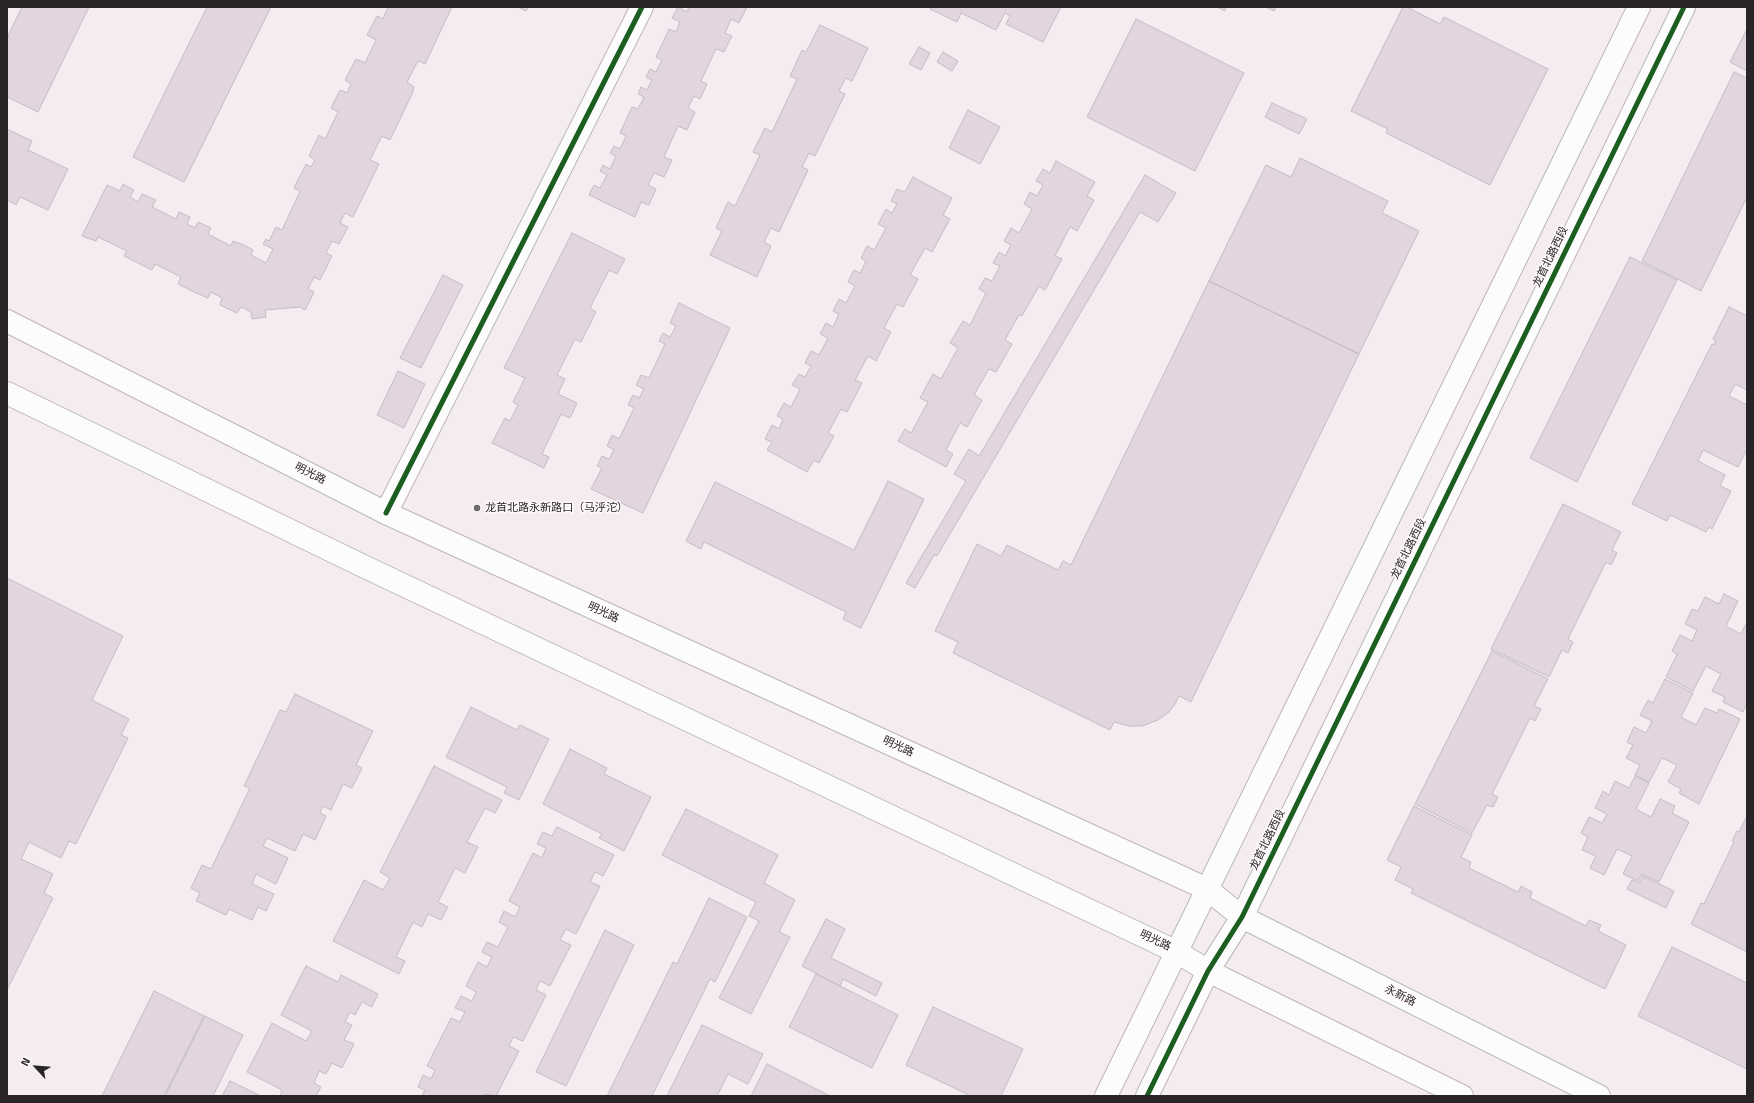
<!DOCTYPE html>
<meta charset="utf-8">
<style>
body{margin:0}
#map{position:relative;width:1754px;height:1103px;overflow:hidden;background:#f4ecf0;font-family:"Titillium Web",sans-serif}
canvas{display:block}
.frame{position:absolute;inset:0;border:8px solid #292427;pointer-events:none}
.north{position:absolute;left:16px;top:1047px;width:40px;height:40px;-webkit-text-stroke:3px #fff9fc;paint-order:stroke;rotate:296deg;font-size:11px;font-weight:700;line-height:16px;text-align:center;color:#292427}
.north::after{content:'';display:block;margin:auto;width:14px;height:18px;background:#292427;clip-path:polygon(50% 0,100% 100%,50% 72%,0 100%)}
</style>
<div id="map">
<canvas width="1754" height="1103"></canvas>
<div class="frame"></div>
<div class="north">N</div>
</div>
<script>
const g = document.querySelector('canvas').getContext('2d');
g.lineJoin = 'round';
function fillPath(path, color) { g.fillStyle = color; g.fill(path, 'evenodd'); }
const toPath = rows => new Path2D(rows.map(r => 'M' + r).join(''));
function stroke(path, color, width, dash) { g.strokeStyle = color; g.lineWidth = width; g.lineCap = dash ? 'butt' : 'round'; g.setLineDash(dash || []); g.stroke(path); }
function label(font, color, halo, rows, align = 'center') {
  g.font = font + ' "Titillium Web","Noto Sans SC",sans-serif'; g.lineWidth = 3; g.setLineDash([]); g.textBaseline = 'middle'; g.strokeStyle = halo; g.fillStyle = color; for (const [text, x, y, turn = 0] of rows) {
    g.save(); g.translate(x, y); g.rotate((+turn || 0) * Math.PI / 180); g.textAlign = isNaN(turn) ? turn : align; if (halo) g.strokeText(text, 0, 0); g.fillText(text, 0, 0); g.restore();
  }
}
const building = toPath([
 [22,7,89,7,38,112,7,97,7,38,22,7],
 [207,7,271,7,184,182,133,157,207,7],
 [388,7,452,7,425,64,418,61,407,82,414,87,412,94,390,140,382,136,370,160,379,164,353,217,345,213,340,223,348,227,339,244,332,241,326,253,332,256,320,280,314,277,308,289,314,292,305,310,300,307,265,310,266,317,252,319,251,312,241,307,237,313,220,305,222,298,211,292,208,298,192,291,178,284,181,277,155,264,152,270,124,256,127,251,98,237,96,241,82,236,107,185,120,191,123,184,134,190,130,197,138,202,142,194,156,200,152,207,176,219,179,212,190,217,187,224,195,228,198,222,211,228,208,234,231,246,233,241,244,245,253,250,251,255,266,263,273,249,263,244,266,239,269,241,276,227,282,230,300,191,294,188,306,164,311,167,315,160,309,156,319,135,325,139,338,112,331,108,340,90,347,93,351,84,345,80,356,59,365,63,376,40,367,35,377,16,383,19,388,7],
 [518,7,528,7,526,11,518,7],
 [678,7,687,12,689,7,747,7,739,23,731,19,725,33,732,36,724,52,716,49,701,81,707,84,700,99,694,96,688,108,695,112,687,130,678,126,664,157,672,160,664,177,654,173,648,185,656,189,649,205,641,202,635,217,589,195,594,185,600,188,607,175,600,171,603,165,610,169,616,156,610,153,614,146,620,149,626,136,620,133,632,107,638,109,644,97,638,94,641,87,647,90,652,80,646,77,650,69,656,72,662,60,656,57,669,29,676,32,680,22,672,18,678,7],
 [931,7,1061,7,1043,42,1006,24,1010,16,1005,13,996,30,961,13,957,22,930,9,931,7],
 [1217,7,1226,7,1225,11,1217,7],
 [1266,7,1276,7,1274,11,1266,7],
 [1403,7,1407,7,1440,24,1444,17,1548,69,1490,185,1386,133,1388,129,1351,111,1403,7],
 [1136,19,1244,73,1195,171,1087,117,1136,19],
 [820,25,868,48,852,81,846,78,839,91,845,94,815,156,809,153,802,167,808,170,779,232,771,228,764,242,771,246,757,277,710,255,722,231,716,228,728,202,735,206,760,155,753,152,765,128,772,132,797,79,790,76,802,50,806,52,820,25],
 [1746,31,1747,32,1747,71,1730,62,1746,31],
 [919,47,930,53,921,70,909,64,919,47],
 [943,52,958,61,952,71,937,62,943,52],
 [1734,72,1747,78,1747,197,1701,291,1642,261,1734,72],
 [1272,103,1307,119,1299,134,1265,117,1272,103],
 [968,110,1000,127,980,164,949,148,968,110],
 [7,129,32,141,28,150,68,169,48,210,20,197,16,205,7,200,7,129],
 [1300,158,1388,201,1382,213,1419,231,1359,354,1209,281,1266,165,1291,177,1300,158],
 [1056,161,1095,182,1087,196,1094,200,1077,231,1070,227,1055,256,1062,259,1045,290,1039,286,1022,316,1019,315,1005,340,1012,344,996,372,989,369,974,395,982,400,967,427,960,423,946,450,953,454,946,467,898,441,905,429,911,433,928,402,920,398,933,374,941,379,958,348,950,343,963,321,970,325,986,293,979,289,985,278,992,281,1000,266,993,263,999,252,1005,256,1011,245,1004,241,1011,228,1019,233,1032,209,1024,204,1030,192,1037,196,1043,185,1036,181,1043,169,1050,173,1056,161],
 [1145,175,1176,193,1158,222,1140,212,937,556,934,555,915,588,906,583,966,481,954,474,969,449,979,456,1145,175],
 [913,177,952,198,943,215,950,219,932,252,925,248,910,275,918,279,903,307,897,304,884,328,891,332,876,361,868,356,855,380,862,383,847,412,841,409,828,433,834,436,819,463,814,460,807,472,767,450,772,442,765,439,772,425,779,429,783,419,777,416,784,403,791,407,800,389,792,385,799,374,805,377,811,366,805,363,811,351,819,355,828,338,820,334,826,323,833,327,839,314,833,311,839,299,846,303,855,286,848,282,854,270,860,273,866,261,861,258,867,246,874,250,886,228,878,224,886,209,892,213,897,204,891,201,897,189,905,192,913,177],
 [572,233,625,259,617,274,609,270,590,308,596,312,581,342,575,339,557,375,565,379,558,394,577,403,570,418,561,414,542,454,549,457,544,468,492,443,505,418,510,421,518,405,513,402,525,378,504,368,572,233],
 [1630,257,1677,280,1577,482,1530,458,1630,257],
 [443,275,463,285,421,368,400,358,443,275],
 [1209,281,1359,354,1191,702,1179,696,1175,704,1169,712,1158,720,1142,726,1129,726,1114,722,1110,730,953,653,958,642,935,631,977,544,1001,556,1007,545,1058,570,1063,561,1071,565,1209,281],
 [679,303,730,328,643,513,591,489,602,468,597,466,602,456,609,459,614,450,607,446,612,435,619,439,634,408,628,405,633,395,639,398,644,389,636,385,641,375,649,378,665,344,659,341,663,333,670,337,676,326,670,323,679,303],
 [1729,307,1747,316,1747,390,1735,384,1729,396,1747,405,1747,449,1738,467,1703,450,1698,461,1725,475,1720,486,1731,491,1712,529,1709,527,1706,532,1670,515,1667,521,1632,504,1712,344,1714,345,1716,340,1713,339,1729,307],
 [398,371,425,384,404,428,377,415,398,371],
 [888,481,924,499,861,628,843,619,846,612,704,542,701,549,686,541,715,482,854,550,888,481],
 [1563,504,1621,532,1612,550,1617,553,1611,565,1606,562,1568,639,1573,642,1568,653,1562,650,1549,677,1491,649,1563,504],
 [7,578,123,636,92,700,129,719,121,735,128,738,76,844,69,841,61,858,29,842,21,859,53,874,44,893,53,898,7,990,7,578],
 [1724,594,1738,601,1726,626,1741,634,1747,622,1747,703,1743,712,1723,702,1725,697,1712,691,1721,674,1706,666,1693,691,1666,677,1677,654,1672,651,1680,635,1692,641,1697,630,1685,624,1692,609,1698,611,1705,597,1719,604,1724,594],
 [1492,651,1548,679,1534,706,1541,709,1535,721,1530,718,1492,794,1498,797,1493,807,1487,805,1472,833,1415,804,1492,651],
 [1665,679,1693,693,1681,717,1696,725,1705,708,1717,713,1719,709,1740,719,1699,804,1679,793,1681,789,1668,782,1677,765,1662,758,1649,782,1635,775,1640,765,1626,758,1633,745,1627,742,1634,727,1646,733,1652,721,1640,715,1648,700,1653,703,1665,679],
 [295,694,373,731,356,765,362,768,352,788,343,784,331,810,323,806,320,813,326,816,315,840,303,834,295,851,267,838,263,846,288,858,276,884,256,874,252,884,274,894,266,911,258,907,252,920,229,909,226,915,196,901,200,893,191,888,202,865,211,869,250,788,244,786,280,710,286,712,295,694],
 [471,707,517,730,520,725,549,739,519,800,504,793,507,787,446,757,471,707],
 [570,749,607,768,604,774,651,797,624,851,599,838,602,834,543,804,570,749],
 [434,766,502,800,495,813,485,808,467,842,478,847,465,873,455,868,438,902,448,907,441,920,428,914,422,927,413,922,396,957,405,961,399,974,333,941,364,880,383,890,390,878,380,872,434,766],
 [1635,776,1649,783,1636,809,1651,817,1660,799,1675,806,1672,813,1689,822,1659,882,1642,874,1638,881,1623,874,1632,856,1617,849,1604,875,1590,868,1596,856,1582,850,1588,837,1581,833,1589,817,1602,823,1607,814,1595,808,1603,791,1609,795,1615,781,1629,788,1635,776],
 [1414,806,1472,835,1461,857,1471,862,1469,868,1518,892,1521,886,1532,892,1530,898,1586,926,1589,920,1601,925,1598,931,1626,945,1605,989,1411,893,1413,889,1395,880,1401,867,1387,860,1414,806],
 [686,809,778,855,764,883,795,900,779,932,790,937,751,1014,719,998,759,921,749,916,756,902,662,855,686,809],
 [1747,816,1747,952,1691,924,1701,903,1704,904,1734,842,1732,841,1737,831,1739,832,1747,816],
 [557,827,614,855,603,876,595,872,590,882,600,886,576,934,566,929,560,940,571,945,550,986,540,981,536,990,546,995,523,1041,513,1037,509,1046,519,1051,496,1096,485,1094,484,1096,422,1096,425,1090,418,1087,423,1075,431,1079,435,1070,427,1066,451,1018,460,1022,465,1012,455,1008,461,996,472,1001,476,992,466,986,478,962,487,967,492,957,482,952,487,942,498,947,508,927,499,922,504,911,515,917,520,907,509,901,533,853,542,858,546,848,537,844,543,832,552,836,557,827],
 [1643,876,1674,891,1666,908,1627,889,1632,880,1639,883,1643,876],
 [709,898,747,917,715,982,710,979,652,1096,607,1096,673,962,677,964,709,898],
 [826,919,845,929,831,958,882,983,876,996,843,979,840,986,802,966,826,919],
 [605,930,634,945,566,1086,536,1072,605,930],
 [1672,947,1747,983,1747,1069,1638,1016,1672,947],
 [306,966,338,982,341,975,378,994,372,1007,362,1002,355,1015,350,1012,345,1022,352,1025,344,1040,354,1044,342,1068,332,1063,326,1074,319,1071,314,1083,321,1087,316,1096,280,1096,282,1090,247,1072,272,1023,306,1041,312,1031,281,1015,306,966],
 [816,974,898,1015,872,1068,789,1027,816,974],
 [154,991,204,1016,164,1096,102,1096,154,991],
 [933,1007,1023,1049,1001,1096,971,1096,906,1065,933,1007],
 [205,1016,243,1035,213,1096,165,1096,205,1016],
 [702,1025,763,1054,748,1084,728,1074,717,1096,667,1096,702,1025],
 [767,1064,830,1096,751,1096,767,1064],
 [230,1081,261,1096,222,1096,230,1081]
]);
const street = toPath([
 [386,513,642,7]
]);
const secondary = toPath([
 [7,321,386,513,1207,889,1242,917,1599,1096],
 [7,393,361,565,1177,952,1208,971,1462,1096],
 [1106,1096,1639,7],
 [1147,1096,1208,971,1242,917,1684,7]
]);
const cycleway = toPath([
 [386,513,642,7],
 [1147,1096,1208,971,1242,917,1684,7]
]);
const markers = [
 [477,508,4,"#706a6d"]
];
const streetNames = [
 ["龙首北路西段",1551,257,-64],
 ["明光路",310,474,27],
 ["龙首北路西段",1409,549,-64],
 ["明光路",603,613,25],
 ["明光路",898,747,25],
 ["龙首北路西段",1268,840,-64],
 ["明光路",1155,941,25],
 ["永新路",1400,996,27]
];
const poiNames = [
 ["龙首北路永新路口（马泘沱）",485,508]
];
fillPath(building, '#e2d5dd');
stroke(building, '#c3bdc0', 1);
stroke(street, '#bcb6ba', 24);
stroke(secondary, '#bcb6ba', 24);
stroke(street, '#fdfcfd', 22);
stroke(secondary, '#fdfcfd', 22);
stroke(cycleway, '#1b5e20', 5);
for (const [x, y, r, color] of markers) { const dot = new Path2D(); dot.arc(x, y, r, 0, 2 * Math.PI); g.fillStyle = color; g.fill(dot); stroke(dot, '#fff9fc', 1.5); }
label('11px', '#292427', '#fff9fc', streetNames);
label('11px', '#292427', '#fff9fc', poiNames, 'left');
</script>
